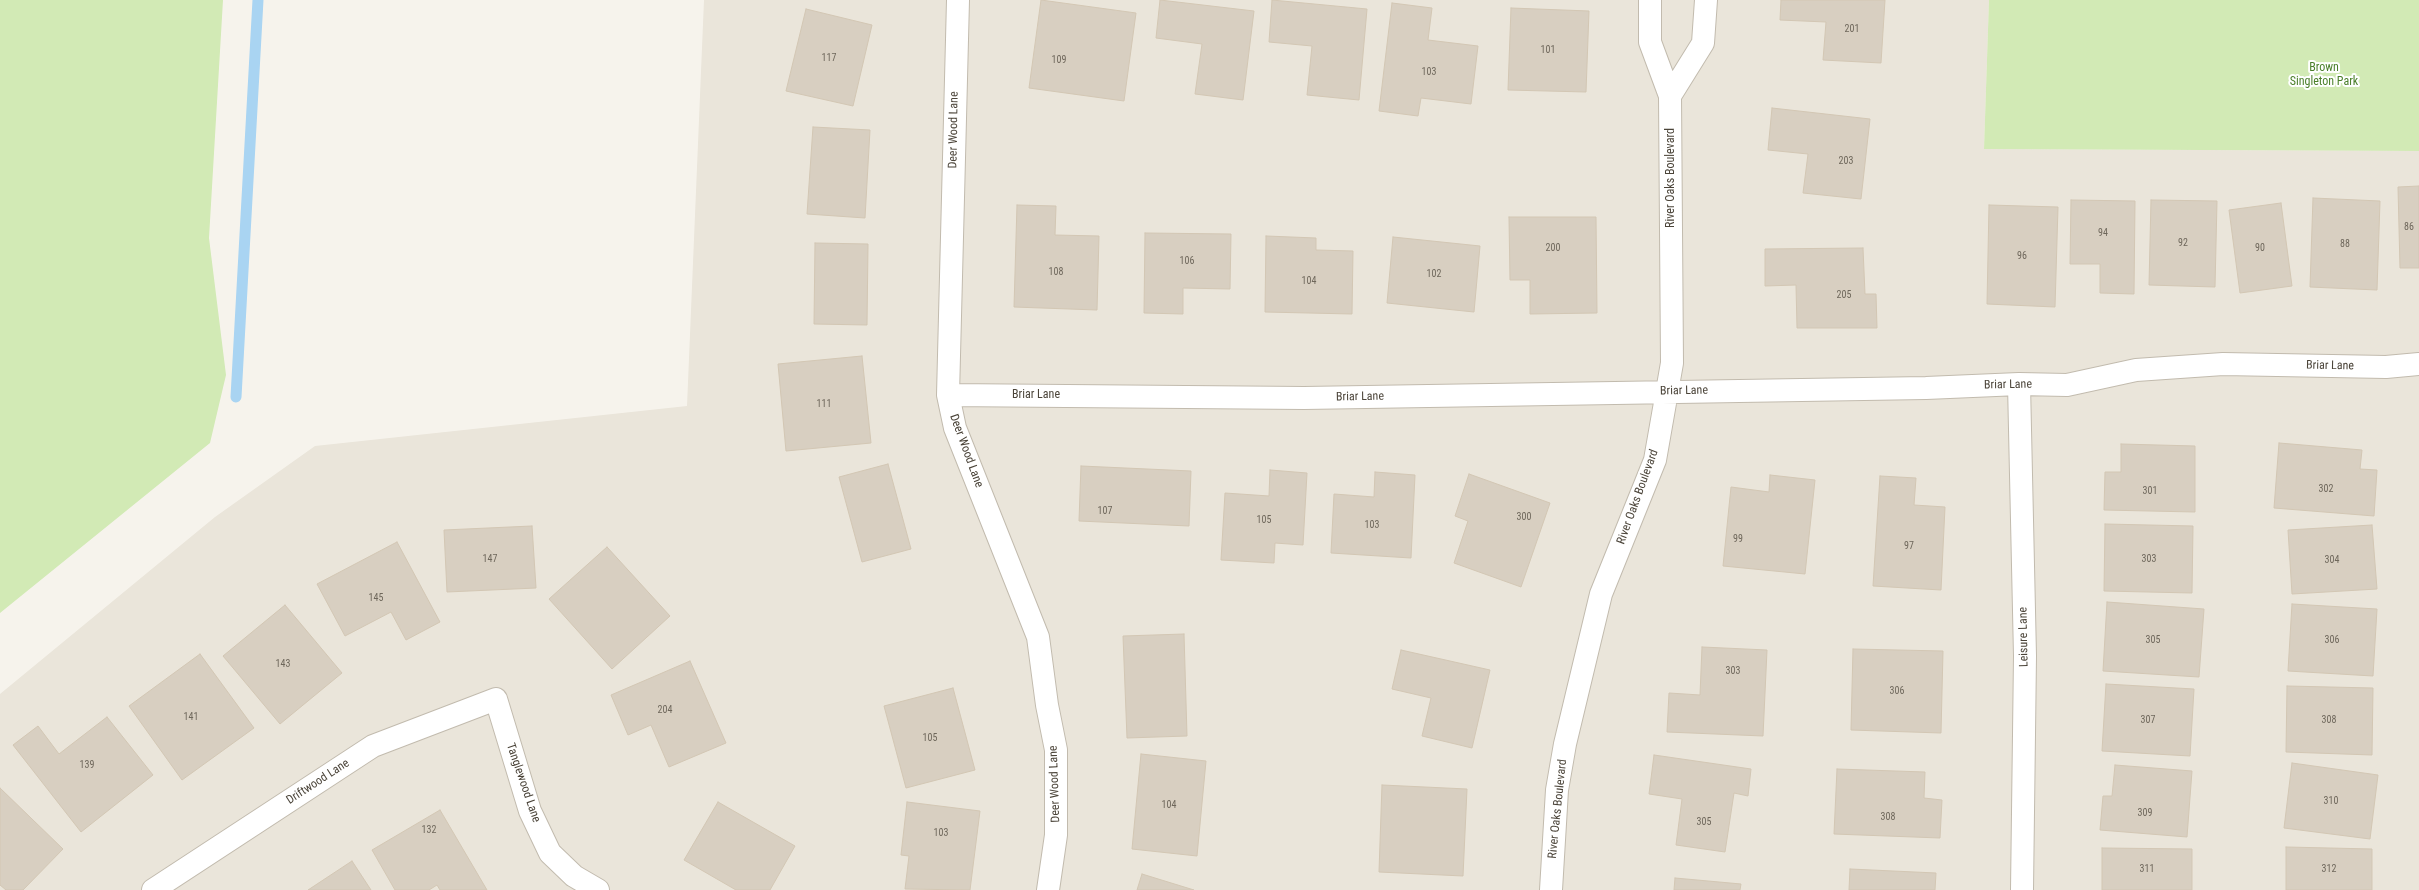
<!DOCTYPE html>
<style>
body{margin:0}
canvas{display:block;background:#f6f3ec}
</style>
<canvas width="2419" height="890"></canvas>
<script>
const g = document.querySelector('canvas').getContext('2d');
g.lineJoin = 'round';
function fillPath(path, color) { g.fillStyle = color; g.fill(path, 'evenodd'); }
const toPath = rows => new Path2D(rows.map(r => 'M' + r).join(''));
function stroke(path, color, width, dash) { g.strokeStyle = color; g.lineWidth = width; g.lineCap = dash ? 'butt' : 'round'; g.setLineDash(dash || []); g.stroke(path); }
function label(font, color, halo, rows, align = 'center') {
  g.font = font + ' "Roboto Condensed",sans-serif'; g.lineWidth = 4; g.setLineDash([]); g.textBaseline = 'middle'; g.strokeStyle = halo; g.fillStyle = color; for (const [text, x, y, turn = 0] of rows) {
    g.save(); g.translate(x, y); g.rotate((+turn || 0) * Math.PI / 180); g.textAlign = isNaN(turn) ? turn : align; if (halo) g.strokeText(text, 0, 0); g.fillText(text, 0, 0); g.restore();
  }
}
const residential = toPath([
 [704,0,1989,0,1984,149,2419,151,2419,890,0,890,0,694,215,517,315,446,687,406]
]);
const green = toPath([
 [0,0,223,0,209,238,226,375,210,443,0,613],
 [1989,0,2419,0,2419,151,1984,149]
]);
const stream = toPath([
 [236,397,258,0]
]);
const building = toPath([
 [1041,0,1136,13,1124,101,1029,88,1041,0],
 [1160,0,1254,11,1243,100,1195,94,1202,44,1156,38,1160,0],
 [1272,0,1367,9,1359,100,1307,95,1312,46,1269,42,1272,0],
 [1781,0,1885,0,1881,63,1823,60,1826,22,1780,20,1781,0],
 [1392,3,1432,8,1428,40,1478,46,1471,104,1421,98,1418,116,1379,111,1392,3],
 [1511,8,1589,11,1586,92,1508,90,1511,8],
 [806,9,872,25,853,106,786,91,806,9],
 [1772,108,1870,119,1861,199,1803,193,1808,154,1768,150,1772,108],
 [813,127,870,130,865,218,807,214,813,127],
 [2419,186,2419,268,2400,268,2398,187,2419,186],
 [2313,198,2380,201,2377,290,2310,287,2313,198],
 [2071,200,2135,201,2134,294,2100,293,2100,264,2070,264,2071,200],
 [2151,200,2217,201,2215,287,2149,285,2151,200],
 [2281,203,2292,286,2240,293,2229,210,2281,203],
 [1017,205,1056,206,1055,235,1099,236,1097,310,1014,307,1017,205],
 [1989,205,2058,207,2055,307,1987,304,1989,205],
 [1509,217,1596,217,1597,313,1530,314,1530,280,1510,280,1509,217],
 [1145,233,1231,234,1230,289,1183,288,1183,314,1144,313,1145,233],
 [1266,236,1316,238,1316,250,1353,251,1352,314,1265,312,1266,236],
 [1393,237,1480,246,1474,312,1387,303,1393,237],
 [815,243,868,244,867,325,814,324,815,243],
 [1863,248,1865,294,1876,294,1877,328,1797,328,1796,285,1765,286,1765,249,1863,248],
 [862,356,871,443,786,451,778,364,862,356],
 [2279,443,2362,450,2360,469,2377,470,2374,516,2274,508,2279,443],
 [2121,444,2195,446,2195,512,2104,510,2105,472,2121,472,2121,444],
 [888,464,911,549,862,562,839,477,888,464],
 [1081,466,1191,471,1189,526,1079,521,1081,466],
 [1270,470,1307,473,1303,545,1275,543,1274,563,1221,560,1225,493,1269,496,1270,470],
 [1375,472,1415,475,1411,558,1331,553,1334,494,1374,497,1375,472],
 [1469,474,1550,503,1521,587,1454,563,1468,521,1455,516,1469,474],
 [1770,475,1815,480,1805,574,1723,566,1731,487,1769,492,1770,475],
 [1880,476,1916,478,1914,505,1945,507,1941,590,1873,586,1880,476],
 [2105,524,2193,526,2192,593,2104,591,2105,524],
 [2372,525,2377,589,2292,594,2288,530,2372,525],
 [532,526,536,588,447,592,444,530,532,526],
 [397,542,440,622,406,640,391,612,345,636,317,584,397,542],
 [607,547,670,616,612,669,549,599,607,547],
 [2107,602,2204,609,2199,677,2103,671,2107,602],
 [2292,604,2377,609,2373,676,2288,671,2292,604],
 [285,605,342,673,280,724,223,656,285,605],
 [1184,634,1187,736,1127,738,1123,636,1184,634],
 [1702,647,1767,650,1763,736,1667,732,1669,693,1700,695,1702,647],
 [1853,649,1943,651,1941,733,1851,730,1853,649],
 [1401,650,1490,670,1472,748,1422,736,1431,698,1392,689,1401,650],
 [200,654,254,728,182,780,129,706,200,654],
 [690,661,726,743,669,767,651,725,628,735,611,695,690,661],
 [2106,684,2194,689,2190,756,2102,751,2106,684],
 [2287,686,2373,688,2372,755,2286,752,2287,686],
 [953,688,975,770,906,788,884,706,953,688],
 [107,717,153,775,81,832,13,745,38,726,59,754,107,717],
 [1141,754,1206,761,1197,856,1132,849,1141,754],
 [1654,755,1751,769,1748,796,1734,793,1725,852,1676,845,1682,799,1649,794,1654,755],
 [2292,763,2378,775,2370,839,2284,828,2292,763],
 [2115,765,2192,771,2187,837,2100,830,2103,796,2112,796,2115,765],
 [1837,769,1925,772,1924,798,1942,800,1940,838,1834,834,1837,769],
 [1382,785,1467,789,1463,876,1379,872,1382,785],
 [0,788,63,849,23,890,6,890,0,885,0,788],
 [718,802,795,846,770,890,736,890,684,860,718,802],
 [907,802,980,811,970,890,905,889,909,856,901,855,907,802],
 [440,810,487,890,440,890,437,885,429,890,395,890,372,850,440,810],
 [2286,847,2372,849,2372,890,2286,890,2286,847],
 [2102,848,2192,849,2192,890,2102,890,2102,848],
 [352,861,371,890,308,890,352,861],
 [1850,869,1936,873,1935,890,1849,890,1850,869],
 [1142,874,1194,890,1137,890,1142,874],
 [1675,878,1741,884,1740,890,1674,890,1675,878]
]);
const minor = toPath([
 [958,0,948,395,955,428,1038,637,1047,705,1056,750,1056,835,1048,890],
 [1670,96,1703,43,1706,0],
 [2019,384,2025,656,2022,890],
 [948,395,1304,398,1926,388,2019,384,2067,385,2136,370,2223,364,2386,367,2419,364],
 [153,890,373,746,496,699,530,811,550,853,574,876,598,890],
 [1551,890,1557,790,1565,744,1601,594,1655,460,1672,363,1670,96,1650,42,1650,0]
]);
const numberNames = [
 ["201",1852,29],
 ["101",1548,50],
 ["117",829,58],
 ["109",1059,60],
 ["103",1429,72],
 ["203",1846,161],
 ["86",2409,227],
 ["94",2103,233],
 ["92",2183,243],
 ["88",2345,244],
 ["200",1553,248],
 ["90",2260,248],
 ["96",2022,256],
 ["106",1187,261],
 ["108",1056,272],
 ["102",1434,274],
 ["104",1309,281],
 ["205",1844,295],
 ["111",824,404],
 ["302",2326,489],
 ["301",2150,491],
 ["107",1105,511],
 ["300",1524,517],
 ["105",1264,520],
 ["103",1372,525],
 ["99",1738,539],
 ["97",1909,546],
 ["147",490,559],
 ["303",2149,559],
 ["304",2332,560],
 ["145",376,598],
 ["305",2153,640],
 ["306",2332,640],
 ["143",283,664],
 ["303",1733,671],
 ["306",1897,691],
 ["204",665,710],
 ["141",191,717],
 ["307",2148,720],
 ["308",2329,720],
 ["105",930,738],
 ["139",87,765],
 ["310",2331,801],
 ["104",1169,805],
 ["309",2145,813],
 ["308",1888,817],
 ["305",1704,822],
 ["132",429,830],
 ["103",941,833],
 ["311",2147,869],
 ["312",2329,869]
];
const parkNames = [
 ["Brown",2324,68],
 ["Singleton Park",2324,82]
];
const streetNames = [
 ["Deer Wood Lane",954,130,-89],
 ["River Oaks Boulevard",1671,178,-90],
 ["Briar Lane",2330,366,1],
 ["Briar Lane",2008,385,-1],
 ["Briar Lane",1684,391,-1],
 ["Briar Lane",1036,395],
 ["Briar Lane",1360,397,-1],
 ["Deer Wood Lane",966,451,70],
 ["River Oaks Boulevard",1638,497,-70],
 ["Leisure Lane",2024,637,-91],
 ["Driftwood Lane",318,782,-33],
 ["Tanglewood Lane",523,783,71],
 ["Deer Wood Lane",1055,784,-92],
 ["River Oaks Boulevard",1558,809,-84]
];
fillPath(residential, '#eae5da');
fillPath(green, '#d2eab5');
stroke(stream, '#a9d4f2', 11);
fillPath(building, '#d8cfc1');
stroke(building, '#d3c7b4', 1);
stroke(minor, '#c2bbae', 24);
stroke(minor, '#fff', 22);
label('10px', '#6e675b', null, numberNames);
label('12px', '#4a7f2a', '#fff', parkNames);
label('12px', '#4b4439', '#fff', streetNames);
</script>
